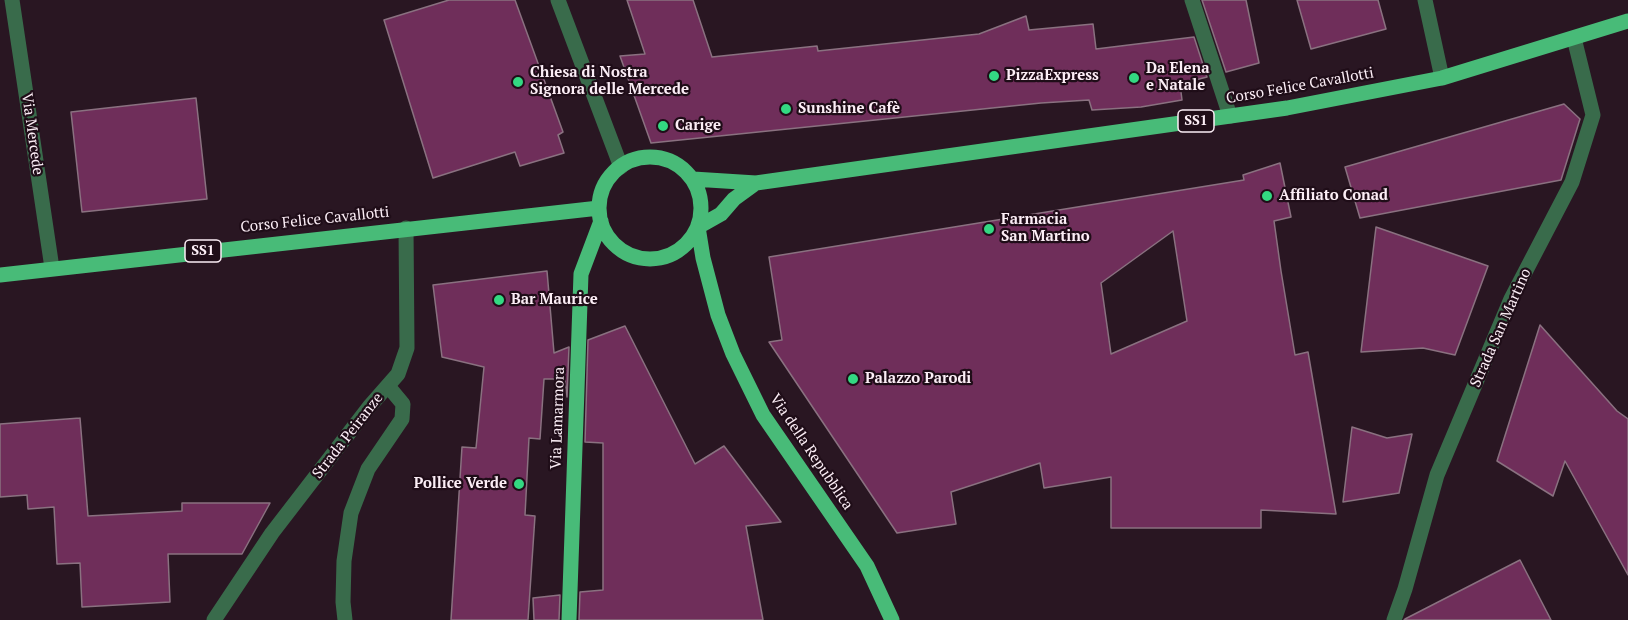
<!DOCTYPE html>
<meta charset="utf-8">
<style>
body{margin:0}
canvas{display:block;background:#291622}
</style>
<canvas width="1628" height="620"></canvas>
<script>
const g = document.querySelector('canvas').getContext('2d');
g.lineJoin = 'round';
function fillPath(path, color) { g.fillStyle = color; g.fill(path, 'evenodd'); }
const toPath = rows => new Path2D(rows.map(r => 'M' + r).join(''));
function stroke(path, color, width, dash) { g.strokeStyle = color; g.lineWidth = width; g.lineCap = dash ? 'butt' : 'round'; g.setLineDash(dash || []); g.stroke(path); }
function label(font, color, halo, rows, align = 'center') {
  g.font = font + ' "PT Serif",serif'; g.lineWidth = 4.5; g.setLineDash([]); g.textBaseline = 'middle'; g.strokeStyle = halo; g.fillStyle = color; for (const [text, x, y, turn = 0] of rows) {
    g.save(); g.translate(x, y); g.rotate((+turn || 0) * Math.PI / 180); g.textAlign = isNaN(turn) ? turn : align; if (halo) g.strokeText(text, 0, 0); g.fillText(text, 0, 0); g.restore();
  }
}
const building = toPath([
 [449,0,515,0,563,132,558,135,564,153,520,166,515,152,433,178,384,20,449,0],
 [627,0,693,0,712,57,817,46,818,51,979,34,1026,16,1029,30,1093,24,1096,49,1194,37,1207,77,1180,84,1182,100,1141,107,1092,110,1089,100,1041,103,651,143,620,56,645,54,627,0],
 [1202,0,1246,0,1259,63,1226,72,1202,0],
 [1297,0,1378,0,1386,29,1311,49,1297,0],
 [196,98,207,199,82,212,71,112,196,98],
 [1564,104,1580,119,1561,180,1360,218,1345,167,1564,104],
 [1280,163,1291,217,1274,221,1281,271,1295,355,1308,352,1336,514,1261,510,1261,528,1111,528,1111,477,1044,488,1040,463,951,492,956,524,897,533,769,342,782,340,769,257,1244,180,1243,175,1280,163],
 [1173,231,1187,321,1111,354,1101,283,1173,231],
 [1376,227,1488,266,1455,355,1423,348,1361,352,1376,227],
 [547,271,554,353,569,347,567,397,565,379,544,379,540,439,529,438,525,515,535,516,528,620,451,620,462,447,476,448,484,367,442,357,433,285,547,271],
 [1540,325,1617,411,1628,419,1628,575,1565,461,1553,496,1497,461,1540,325],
 [625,326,695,464,724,446,781,522,746,526,763,620,579,620,580,592,603,590,603,443,585,442,588,340,625,326],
 [80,418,88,516,182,511,182,503,270,503,242,554,168,554,170,602,82,607,80,563,57,564,54,507,28,509,27,495,0,497,0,424,80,418],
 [1352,427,1387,438,1412,434,1399,493,1343,502,1352,427],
 [1520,560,1551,620,1404,620,1405,619,1520,560],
 [560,595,559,620,534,620,533,598,560,595]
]);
const service = toPath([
 [345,620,343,602,344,561,351,513,368,469,402,419,403,404,388,386]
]);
const minor = toPath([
 [12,0,52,268],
 [558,0,621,167],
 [1192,0,1230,116],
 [1425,0,1442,78],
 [214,620,272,533,369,407,398,374,407,348,406,228],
 [1394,620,1405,589,1437,475,1511,299,1572,182,1593,115,1574,38]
]);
const primary = toPath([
 '599 208a51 51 0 1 1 102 0a51 51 0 1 1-102 0Z',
 [693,179,756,183,1287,108,1442,78,1628,21],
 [756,183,734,199,721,214,698,227,703,258,718,315,733,354,763,415,867,566,892,620],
 [0,275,599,208],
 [569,620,581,274,601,221]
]);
const markers = [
 [994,76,6,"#33d882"],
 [1134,78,6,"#33d882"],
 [518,82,6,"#33d882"],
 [786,109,6,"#33d882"],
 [663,126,6,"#33d882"],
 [1267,196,6,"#33d882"],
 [989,229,6,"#33d882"],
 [499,300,6,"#33d882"],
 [853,379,6,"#33d882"],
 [519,484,6,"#33d882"]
];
const shields = [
 [1196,121,36],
 [203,251,36]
];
const shieldNames = [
 ["SS1",1196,121],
 ["SS1",203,251]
];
const poiNames = [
 ["Da Elena",1146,69],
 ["e Natale",1146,86],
 ["Chiesa di Nostra",530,73],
 ["Signora delle Mercede",530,90],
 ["PizzaExpress",1006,76],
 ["Sunshine Cafè",798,109],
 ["Carige",675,126],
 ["Affiliato Conad",1279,196],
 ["Farmacia",1001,220],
 ["San Martino",1001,237],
 ["Bar Maurice",511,300],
 ["Palazzo Parodi",865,379],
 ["Pollice Verde",507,484,"right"]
];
const streetNames = [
 ["Corso Felice Cavallotti",1300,86,-10],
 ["Via Mercede",32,134,82],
 ["Corso Felice Cavallotti",315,220,-6],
 ["Strada San Martino",1501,328,-66],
 ["Via Lamarmora",558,418,-88],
 ["Strada Peiranze",348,436,-52],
 ["Via della Repubblica",811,452,56]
];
fillPath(building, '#6f2e5a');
stroke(building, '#8a7180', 1.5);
stroke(service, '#396b4b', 15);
stroke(minor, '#396b4b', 15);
stroke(primary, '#48bb78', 15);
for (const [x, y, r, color] of markers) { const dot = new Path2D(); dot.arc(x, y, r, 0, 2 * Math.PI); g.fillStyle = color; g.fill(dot); stroke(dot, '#1f0d18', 2); }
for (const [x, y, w] of shields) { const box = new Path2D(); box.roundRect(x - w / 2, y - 11, w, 22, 4.5); g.fillStyle = '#1f0d18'; g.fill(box); stroke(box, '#fceef6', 1.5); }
label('bold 14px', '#fceef6', null, shieldNames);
label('bold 15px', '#fceef6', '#1f0d18', poiNames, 'left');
label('15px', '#fceef6', '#1f0d18', streetNames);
</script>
